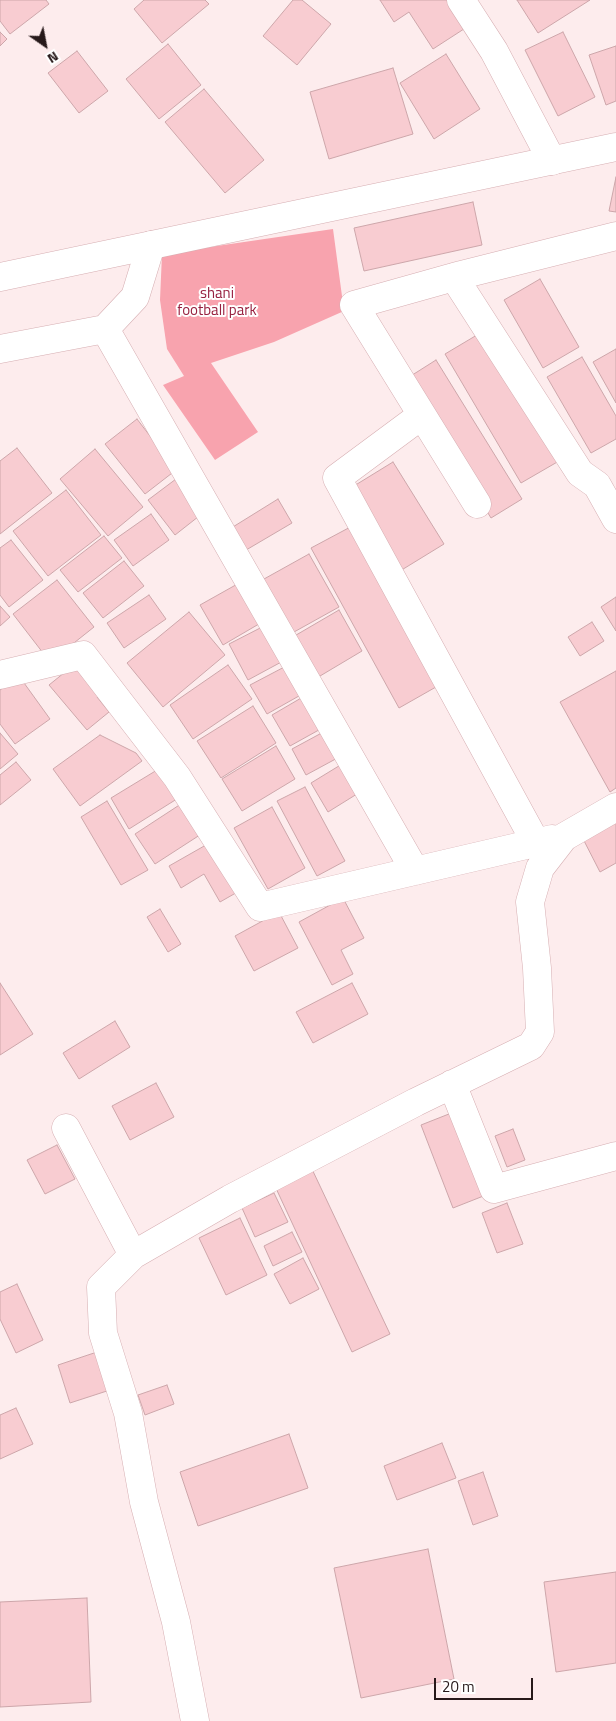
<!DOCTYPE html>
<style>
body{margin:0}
#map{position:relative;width:616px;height:1721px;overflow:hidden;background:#fdeced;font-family:"Titillium Web",sans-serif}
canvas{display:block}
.north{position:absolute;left:20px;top:20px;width:50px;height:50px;-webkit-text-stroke:4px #fff;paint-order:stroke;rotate:147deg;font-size:14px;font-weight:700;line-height:20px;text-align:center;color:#27191a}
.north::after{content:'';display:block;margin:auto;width:18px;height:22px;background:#27191a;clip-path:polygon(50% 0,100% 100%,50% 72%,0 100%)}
.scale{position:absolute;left:434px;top:1678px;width:99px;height:22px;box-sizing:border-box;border:2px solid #27191a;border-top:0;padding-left:6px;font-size:15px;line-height:18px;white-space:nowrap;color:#27191a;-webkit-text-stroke:4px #fff;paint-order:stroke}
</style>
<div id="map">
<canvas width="616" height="1721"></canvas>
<div class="north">N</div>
<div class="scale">20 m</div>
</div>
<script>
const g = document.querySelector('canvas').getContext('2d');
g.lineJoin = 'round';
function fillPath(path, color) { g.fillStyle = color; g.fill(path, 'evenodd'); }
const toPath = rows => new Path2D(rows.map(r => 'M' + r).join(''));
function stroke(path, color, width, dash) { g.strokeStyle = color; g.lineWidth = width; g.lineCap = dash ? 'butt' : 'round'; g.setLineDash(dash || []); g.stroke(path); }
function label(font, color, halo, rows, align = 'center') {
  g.font = font + ' "Titillium Web",sans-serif'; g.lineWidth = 4; g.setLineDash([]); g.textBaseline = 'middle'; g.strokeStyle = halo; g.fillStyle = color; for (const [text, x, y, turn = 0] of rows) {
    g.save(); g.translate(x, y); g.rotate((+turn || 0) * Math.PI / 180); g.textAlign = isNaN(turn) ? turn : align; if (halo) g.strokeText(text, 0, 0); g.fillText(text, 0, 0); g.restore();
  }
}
const green = toPath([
 [333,229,344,311,274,342,211,363,258,432,215,460,163,385,184,376,167,349,160,300,162,254]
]);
const building = toPath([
 [0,0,46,0,49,4,10,34,0,21,0,0],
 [144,0,205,0,209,4,162,43,134,9,144,0],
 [293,0,302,0,331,24,297,65,263,36,293,0],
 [380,0,450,0,467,27,433,49,409,12,394,22,380,0],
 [517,0,590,0,538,33,517,0],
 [0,32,7,39,0,46,0,32],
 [563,32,595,97,558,116,525,50,563,32],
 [168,44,201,85,159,119,126,79,168,44],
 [616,46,616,101,606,105,589,55,616,46],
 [77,51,108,91,79,113,48,73,77,51],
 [446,54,480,109,434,139,400,83,446,54],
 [393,68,413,134,329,159,310,92,393,68],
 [204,89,264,160,225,193,165,122,204,89],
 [616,177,616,212,609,211,616,177],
 [473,202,482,245,364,271,354,228,473,202],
 [540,279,579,347,543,368,504,300,540,279],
 [482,332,559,461,521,483,445,354,482,332],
 [616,349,616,403,593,362,616,349],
 [582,357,616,416,616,439,591,453,547,377,582,357],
 [436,360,522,499,491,518,406,379,436,360],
 [137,419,176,470,145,494,105,444,137,419],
 [17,448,52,493,0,534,0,461,17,448],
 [95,449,143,507,108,536,60,479,95,449],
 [393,462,444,544,400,571,349,489,393,462],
 [176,479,203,513,175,535,148,500,176,479],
 [66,490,101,535,48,576,13,531,66,490],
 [278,499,292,523,241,553,228,530,278,499],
 [151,514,169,540,133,566,114,540,151,514],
 [356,524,443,683,399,708,311,548,356,524],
 [104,536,122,558,78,592,60,570,104,536],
 [11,540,43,580,9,607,0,595,0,548,11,540],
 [309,554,339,607,285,637,255,584,309,554],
 [124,561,144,586,103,618,83,593,124,561],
 [57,580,94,627,50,662,13,614,57,580],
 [241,582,264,621,223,645,200,605,241,582],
 [149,595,166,619,124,648,107,623,149,595],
 [616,597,616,631,601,607,616,597],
 [0,606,10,617,0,626,0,606],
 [339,610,362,651,315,679,291,638,339,610],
 [189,612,225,655,163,707,127,663,189,612],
 [592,622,604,641,580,656,568,637,592,622],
 [266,625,285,660,248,680,229,644,266,625],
 [80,660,101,694,97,697,109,712,87,730,49,685,80,660],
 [290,664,306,692,267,714,250,685,290,664],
 [228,665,252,699,193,739,170,705,228,665],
 [616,671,616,788,610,792,560,702,616,671],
 [19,676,50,719,15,744,0,724,0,690,19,676],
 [308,694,326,726,290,746,272,715,308,694],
 [253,706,276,743,221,778,197,741,253,706],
 [329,729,343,755,306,775,292,749,329,729],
 [0,733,18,754,0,769,0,733],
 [100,735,136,753,142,761,80,806,53,769,100,735],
 [276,746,295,779,242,811,222,779,276,746],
 [347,761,365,789,328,812,311,783,347,761],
 [16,762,31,780,0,805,0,775,16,762],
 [162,767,180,797,129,829,111,798,162,767],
 [305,787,345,861,317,876,277,801,305,787],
 [187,800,206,831,155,864,135,834,187,800],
 [107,801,148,870,121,885,81,817,107,801],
 [272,807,305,868,268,889,234,828,272,807],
 [616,814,616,863,600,872,580,833,616,814],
 [213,841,241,890,220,902,204,874,181,888,169,866,213,841],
 [343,898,364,938,341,950,353,974,332,985,299,922,343,898],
 [160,909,181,944,168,952,147,917,160,909],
 [279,912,298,948,254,971,235,936,279,912],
 [0,983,33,1034,0,1055,0,983],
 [352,983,368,1014,313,1043,296,1012,352,983],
 [115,1021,130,1047,79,1079,63,1053,115,1021],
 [156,1083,174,1117,130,1140,112,1106,156,1083],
 [454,1112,486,1195,453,1208,421,1125,454,1112],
 [513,1129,525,1160,507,1167,495,1136,513,1129],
 [57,1145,75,1179,45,1194,27,1160,57,1145],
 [311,1167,390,1334,352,1352,274,1184,311,1167],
 [274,1193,288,1222,255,1237,242,1208,274,1193],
 [507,1203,523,1244,497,1253,482,1213,507,1203],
 [240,1218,267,1275,226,1295,199,1238,240,1218],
 [292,1232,302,1252,273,1266,264,1246,292,1232],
 [303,1258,319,1289,290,1304,274,1274,303,1258],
 [17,1284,43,1340,16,1353,0,1319,0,1292,17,1284],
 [100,1351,113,1389,70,1403,58,1365,100,1351],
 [167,1385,174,1404,145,1415,138,1395,167,1385],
 [16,1408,33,1444,0,1459,0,1415,16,1408],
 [289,1434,308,1488,198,1526,180,1472,289,1434],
 [442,1443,456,1478,397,1500,384,1466,442,1443],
 [483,1472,498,1516,473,1525,458,1481,483,1472],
 [428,1549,454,1679,361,1698,334,1568,428,1549],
 [616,1572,616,1663,556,1672,544,1582,616,1572],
 [87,1598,91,1702,0,1707,0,1602,87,1598]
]);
const street = toPath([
 [461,0,494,51,552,161],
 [454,277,580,473,597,485,616,519],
 [105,329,415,871],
 [0,349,105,329,135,297,151,245],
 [422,415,477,504],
 [0,675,83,655,177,777,260,907,552,839],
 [536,843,337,478,422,415,354,305,461,275,616,236],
 [452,1084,494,1189,616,1156],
 [66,1128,133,1255],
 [195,1721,176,1622,144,1502,128,1413,103,1333,101,1287,133,1255,230,1199,416,1102,531,1046,540,1032,537,968,530,902,540,868,564,837,616,807]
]);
const secondary = toPath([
 [0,277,616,147]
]);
const parkNames = [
 ["shani",217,294],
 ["football park",217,311]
];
fillPath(green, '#f8a3ae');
fillPath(building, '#f8ccd1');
stroke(building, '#cda6aa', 1);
stroke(street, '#d6aeb2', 29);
stroke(secondary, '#d6aeb2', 29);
stroke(street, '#fff', 28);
stroke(secondary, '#fff', 28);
label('15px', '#97203f', '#fff', parkNames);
</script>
